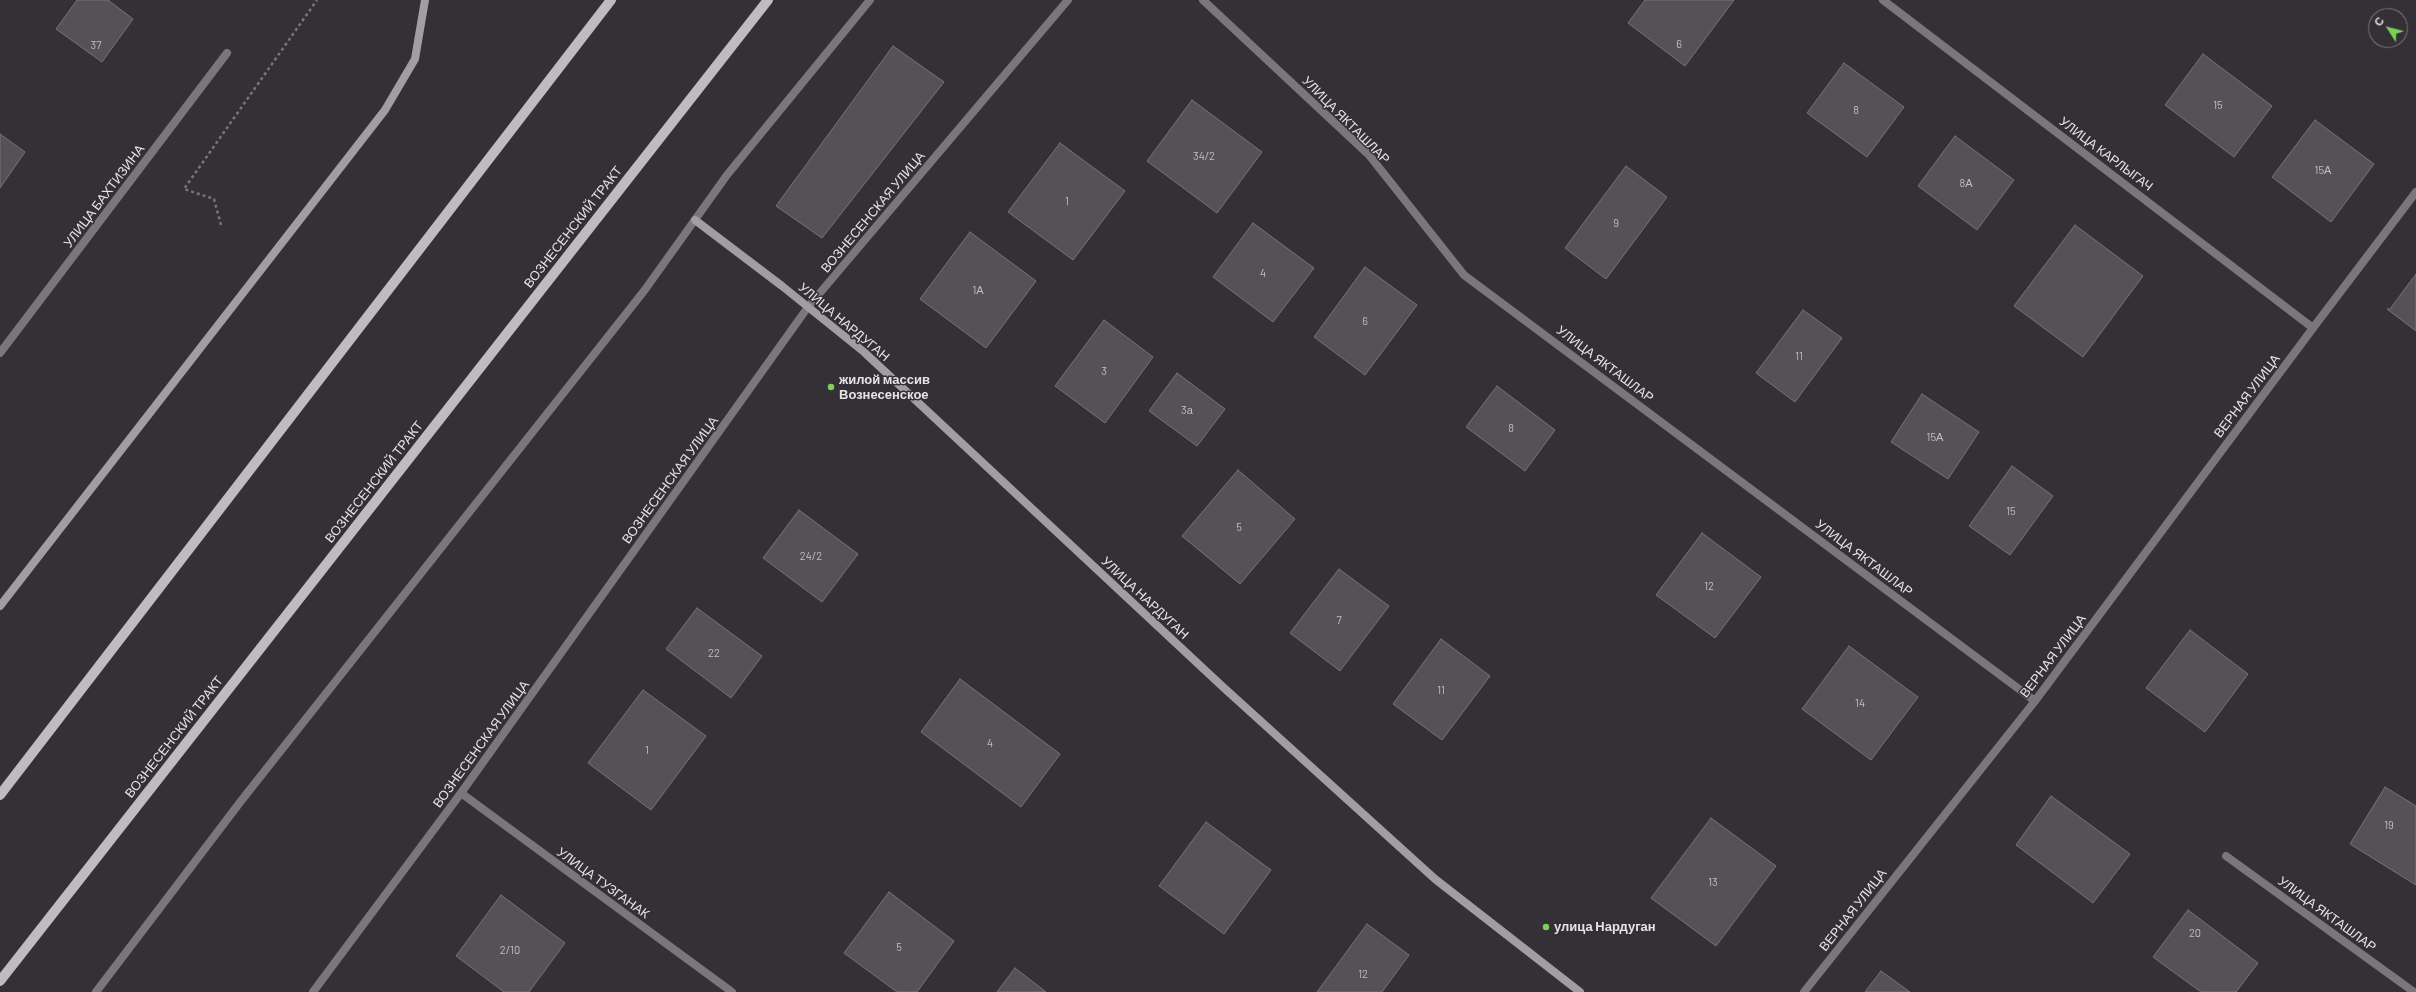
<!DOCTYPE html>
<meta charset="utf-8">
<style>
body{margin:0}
#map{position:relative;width:2416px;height:992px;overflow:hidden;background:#343035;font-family:Barlow,sans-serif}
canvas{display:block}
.north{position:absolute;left:2368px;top:8px;width:40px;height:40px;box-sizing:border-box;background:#343035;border:1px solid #7b787c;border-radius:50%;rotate:306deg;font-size:11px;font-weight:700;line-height:16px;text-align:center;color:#e5e3e6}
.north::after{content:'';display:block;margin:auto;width:14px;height:18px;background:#79d157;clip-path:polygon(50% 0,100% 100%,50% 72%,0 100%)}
</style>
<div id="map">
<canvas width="2416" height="992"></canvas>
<div class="north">С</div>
</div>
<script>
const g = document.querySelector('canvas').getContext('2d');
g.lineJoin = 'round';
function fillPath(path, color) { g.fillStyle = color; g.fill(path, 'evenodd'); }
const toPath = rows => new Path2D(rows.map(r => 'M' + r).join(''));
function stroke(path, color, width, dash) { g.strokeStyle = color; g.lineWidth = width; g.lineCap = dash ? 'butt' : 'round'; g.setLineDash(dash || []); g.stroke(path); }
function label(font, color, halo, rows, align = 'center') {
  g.font = font + ' Barlow,sans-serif'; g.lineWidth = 3; g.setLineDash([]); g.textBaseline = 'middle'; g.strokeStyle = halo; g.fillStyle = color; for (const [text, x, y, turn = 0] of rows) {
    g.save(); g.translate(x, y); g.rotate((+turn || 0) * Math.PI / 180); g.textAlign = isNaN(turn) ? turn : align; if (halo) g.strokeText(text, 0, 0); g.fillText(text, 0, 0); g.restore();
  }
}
const building = toPath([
 [77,0,108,0,133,19,102,62,56,29,77,0],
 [1645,0,1734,0,1685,66,1628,23,1645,0],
 [893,46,944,82,822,238,776,206,893,46],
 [2203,54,2272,106,2234,157,2165,105,2203,54],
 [1844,63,1904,107,1867,157,1807,113,1844,63],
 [1192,100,1262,152,1217,213,1147,161,1192,100],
 [2315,120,2374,164,2331,222,2272,177,2315,120],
 [0,134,25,152,0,188,0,134],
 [1955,136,2014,180,1977,230,1918,186,1955,136],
 [1060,143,1125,191,1073,260,1008,212,1060,143],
 [1626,166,1667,197,1606,279,1565,248,1626,166],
 [1253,223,1314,268,1273,322,1213,277,1253,223],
 [2075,225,2143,276,2083,357,2014,306,2075,225],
 [970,232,1036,281,986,348,920,299,970,232],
 [1365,267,1417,305,1365,375,1314,337,1365,267],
 [2416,274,2416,331,2387,309,2390,309,2416,274],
 [1803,310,1842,338,1795,402,1756,373,1803,310],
 [1104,320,1153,357,1105,423,1055,386,1104,320],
 [1177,373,1225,409,1197,446,1149,411,1177,373],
 [1497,386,1555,430,1525,471,1466,427,1497,386],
 [1922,394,1979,432,1948,479,1891,442,1922,394],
 [2012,466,2053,496,2010,555,1969,526,2012,466],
 [1238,470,1295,519,1240,584,1182,536,1238,470],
 [799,510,858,554,822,602,763,558,799,510],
 [1702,533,1761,577,1715,638,1656,595,1702,533],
 [1339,569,1389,606,1340,671,1290,633,1339,569],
 [697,608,762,656,731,698,666,649,697,608],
 [2190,630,2248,674,2205,732,2146,688,2190,630],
 [1441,639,1490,676,1442,740,1393,704,1441,639],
 [1849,646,1918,697,1871,760,1802,709,1849,646],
 [960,679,1060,754,1021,807,921,732,960,679],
 [643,690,706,736,651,810,588,763,643,690],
 [2385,787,2416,806,2416,885,2350,844,2385,787],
 [2051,796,2130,854,2093,903,2016,845,2051,796],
 [1711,818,1776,866,1716,946,1651,898,1711,818],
 [1206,822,1271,870,1224,934,1159,886,1206,822],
 [889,892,954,941,917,992,897,992,844,953,889,892],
 [501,895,565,943,529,992,504,992,456,956,501,895],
 [2188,910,2258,963,2236,992,2201,992,2153,957,2188,910],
 [1367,924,1409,955,1382,992,1317,992,1367,924],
 [1015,968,1046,992,997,992,1015,968],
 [1881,971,1910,992,1865,992,1881,971]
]);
const path = toPath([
 [221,225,214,199,184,189,317,0]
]);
const lane = toPath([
 [2313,328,2416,192]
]);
const street = toPath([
 [1203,0,1369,155,1464,275,2035,701],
 [0,353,227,53],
 [461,793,732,992],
 [2226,856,2414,992],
 [96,992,241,801,644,291,727,175,870,0],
 [313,992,461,793,808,307,1068,0],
 [1804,992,2035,701,2313,328,1883,0]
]);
const secondary = toPath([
 [695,220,782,286,864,352,1223,687,1435,879,1580,992],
 [0,606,385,110,415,59,425,0]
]);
const primary = toPath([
 [0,795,611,0],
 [0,981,768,0]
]);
const markers = [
 [831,387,4,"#79d157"],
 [1546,927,4,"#79d157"]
];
const numberNames = [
 ["6",1679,44],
 ["37",96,45],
 ["15",2218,105],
 ["8",1856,110],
 ["34/2",1204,156],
 ["15А",2323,170],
 ["8А",1966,183],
 ["1",1067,201],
 ["9",1616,223],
 ["4",1263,273],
 ["1А",978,290],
 ["6",1365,321],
 ["11",1799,356],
 ["3",1104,371],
 ["3а",1187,410],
 ["8",1511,428],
 ["15А",1935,437],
 ["15",2011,511],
 ["5",1239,527],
 ["24/2",811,556],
 ["12",1709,586],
 ["7",1339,620],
 ["22",714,653],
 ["11",1441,690],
 ["14",1860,703],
 ["4",990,743],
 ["1",647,750],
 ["19",2389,825],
 ["13",1713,882],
 ["20",2195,933],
 ["5",899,947],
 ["2/10",510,950],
 ["12",1363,974]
];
const streetNames = [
 ["УЛИЦА ЯКТАШЛАР",1346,120,45],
 ["УЛИЦА КАРЛЫГАЧ",2106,154,37],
 ["УЛИЦА БАХТИЗИНА",104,196,-53],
 ["ВОЗНЕСЕНСКАЯ УЛИЦА",873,212,-50],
 ["ВОЗНЕСЕНСКИЙ ТРАКТ",573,227,-52],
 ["УЛИЦА НАРДУГАН",844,322,40],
 ["УЛИЦА ЯКТАШЛАР",1605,364,37],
 ["ВЕРНАЯ УЛИЦА",2247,396,-53],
 ["ВОЗНЕСЕНСКАЯ УЛИЦА",670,480,-54],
 ["ВОЗНЕСЕНСКИЙ ТРАКТ",374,482,-52],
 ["УЛИЦА ЯКТАШЛАР",1864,558,37],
 ["УЛИЦА НАРДУГАН",1145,598,43],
 ["ВЕРНАЯ УЛИЦА",2053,656,-53],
 ["ВОЗНЕСЕНСКИЙ ТРАКТ",174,737,-52],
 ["ВОЗНЕСЕНСКАЯ УЛИЦА",481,744,-54],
 ["УЛИЦА ТУЗГАНАК",603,883,36],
 ["ВЕРНАЯ УЛИЦА",1853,910,-52],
 ["УЛИЦА ЯКТАШЛАР",2327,914,36]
];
const poiNames = [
 ["жилой массив",839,380],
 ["Вознесенское",839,395],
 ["улица Нардуган",1554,927]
];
fillPath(building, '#555156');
stroke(building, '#777379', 1);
stroke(path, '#787579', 2.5, [3, 3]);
stroke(lane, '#797779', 8);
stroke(street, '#797779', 8);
stroke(secondary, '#a19ea2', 8);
stroke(primary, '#bfbbc1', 10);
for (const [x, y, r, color] of markers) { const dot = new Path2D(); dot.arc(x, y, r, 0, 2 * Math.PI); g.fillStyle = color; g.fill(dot); stroke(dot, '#343035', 1.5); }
label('11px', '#c1bec2', null, numberNames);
label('13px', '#e5e3e6', '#343035', streetNames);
label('bold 13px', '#e5e3e6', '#343035', poiNames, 'left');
</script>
